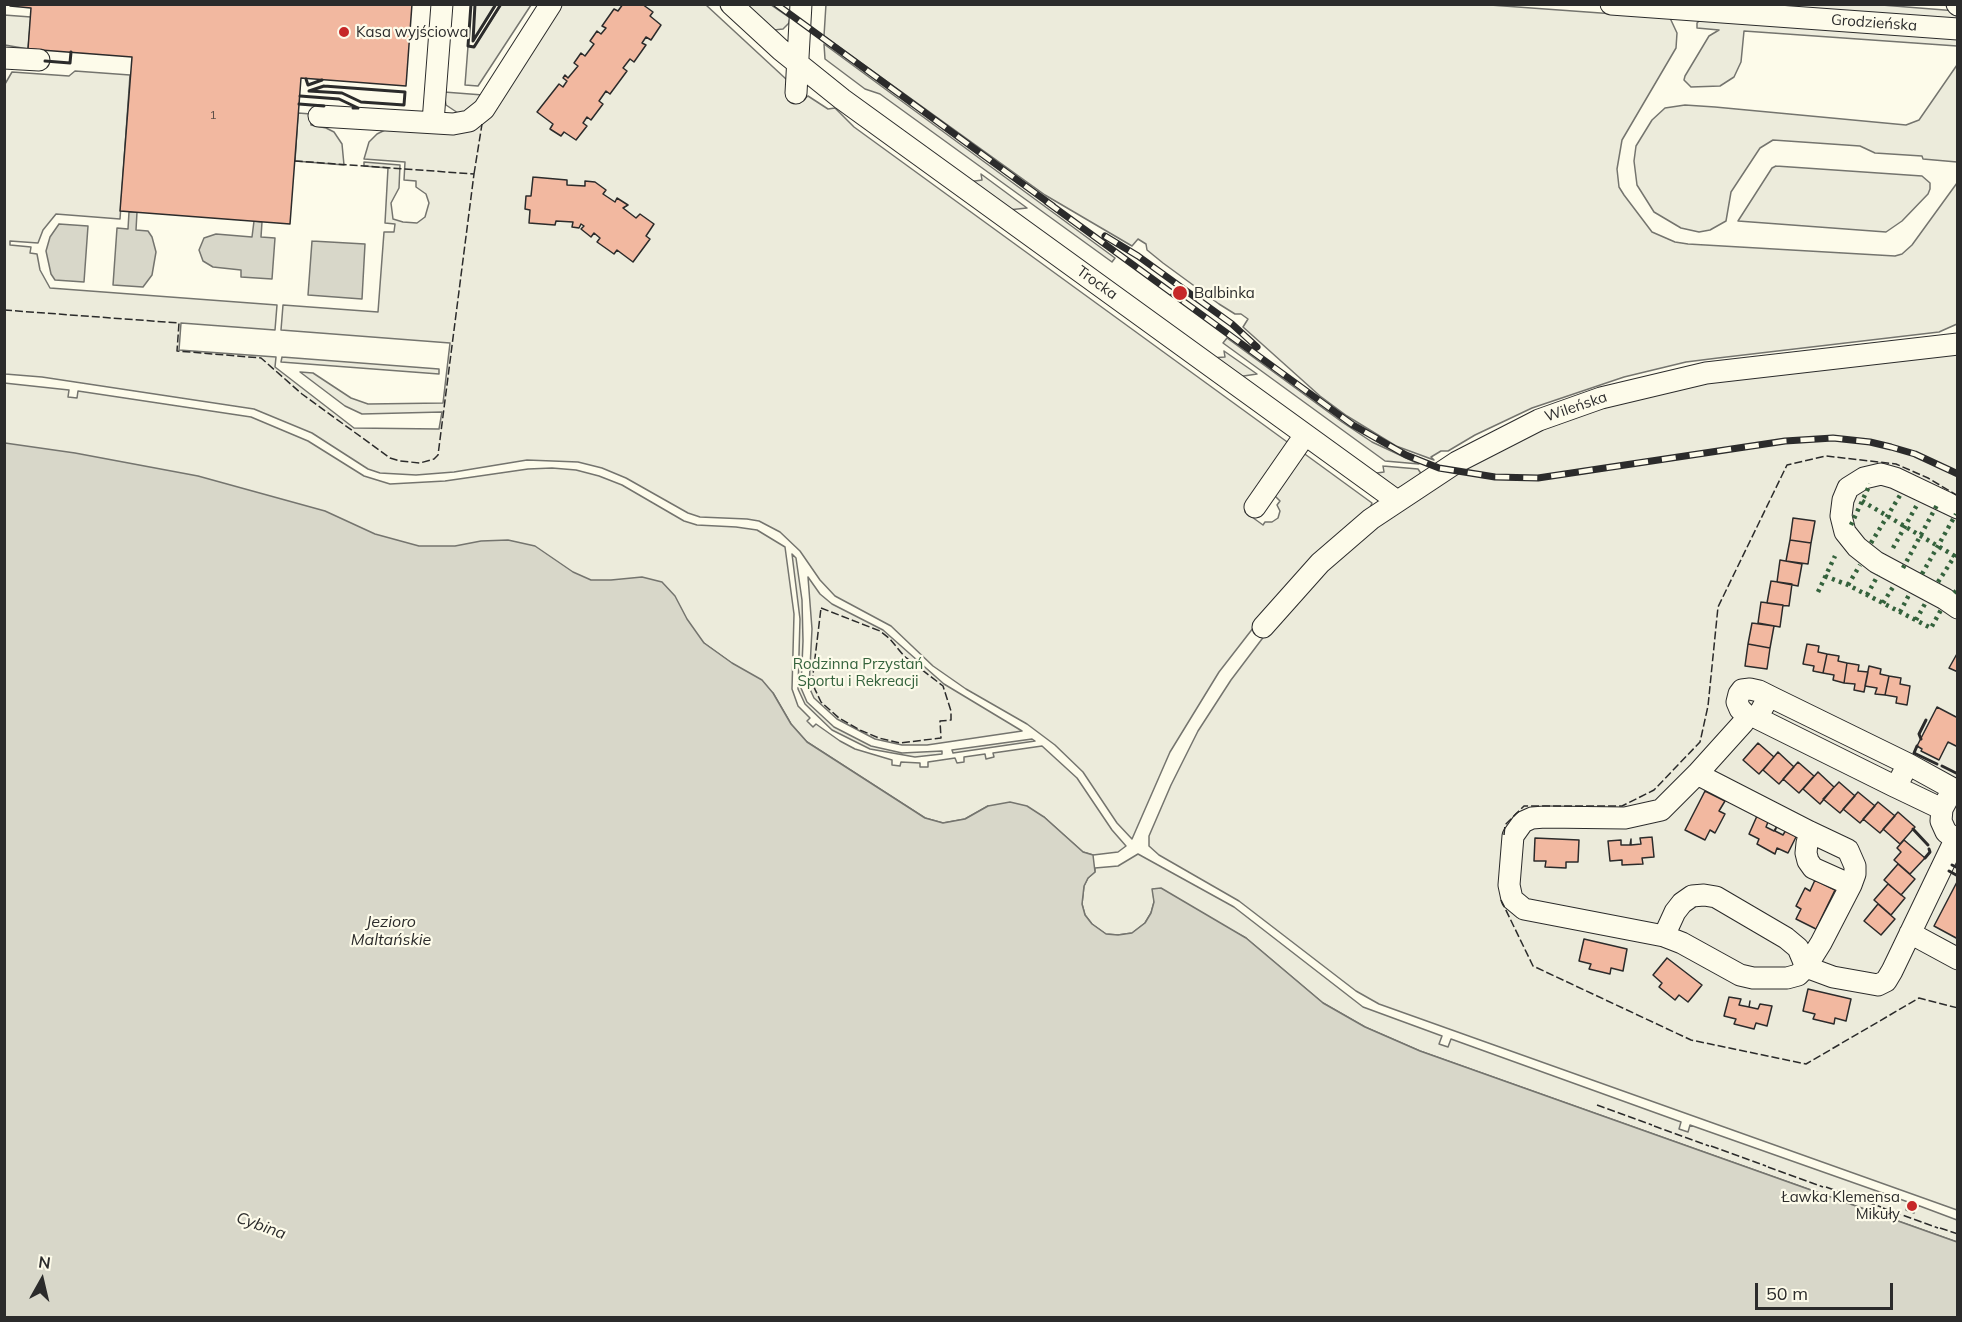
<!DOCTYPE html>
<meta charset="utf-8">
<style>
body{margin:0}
#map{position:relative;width:1962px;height:1322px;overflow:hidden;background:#fdfbea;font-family:Mulish,sans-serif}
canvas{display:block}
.frame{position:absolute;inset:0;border:6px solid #2b2b2b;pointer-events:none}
.north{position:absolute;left:12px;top:1250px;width:60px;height:60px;-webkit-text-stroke:4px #fdfbea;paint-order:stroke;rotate:8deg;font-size:16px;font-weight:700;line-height:24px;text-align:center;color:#2b2b2b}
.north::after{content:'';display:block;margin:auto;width:21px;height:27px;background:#2b2b2b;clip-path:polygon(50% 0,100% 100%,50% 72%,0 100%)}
.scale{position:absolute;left:1755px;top:1283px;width:138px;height:27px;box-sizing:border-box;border:3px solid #2b2b2b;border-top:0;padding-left:8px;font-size:18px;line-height:21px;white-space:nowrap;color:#2b2b2b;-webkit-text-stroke:4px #fdfbea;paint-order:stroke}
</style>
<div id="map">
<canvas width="1962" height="1322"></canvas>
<div class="frame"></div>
<div class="north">N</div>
<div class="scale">50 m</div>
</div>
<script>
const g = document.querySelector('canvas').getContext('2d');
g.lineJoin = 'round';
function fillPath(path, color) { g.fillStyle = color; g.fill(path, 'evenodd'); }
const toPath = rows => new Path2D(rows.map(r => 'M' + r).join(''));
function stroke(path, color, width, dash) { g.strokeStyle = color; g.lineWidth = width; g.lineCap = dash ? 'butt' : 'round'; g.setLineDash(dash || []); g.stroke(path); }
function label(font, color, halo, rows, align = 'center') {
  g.font = font + ' Mulish,sans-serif'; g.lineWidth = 4.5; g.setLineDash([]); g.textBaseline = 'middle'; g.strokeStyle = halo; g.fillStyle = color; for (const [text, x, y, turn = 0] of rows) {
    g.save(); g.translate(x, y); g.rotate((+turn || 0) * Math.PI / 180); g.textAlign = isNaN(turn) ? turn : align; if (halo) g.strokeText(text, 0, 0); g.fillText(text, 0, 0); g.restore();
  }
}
const green = toPath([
 [826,4,1476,4,1670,18,1677,33,1676,48,1622,140,1617,169,1619,187,1624,195,1652,232,1675,242,1688,244,1895,256,1902,254,1912,245,1957,183,1957,324,1939,332,1718,358,1686,362,1624,377,1532,408,1475,435,1448,451,1441,451,1431,457,1434,460,1396,446,1347,416,1320,396,1243,327,1248,319,1241,314,1235,314,1219,304,1163,263,1147,250,1146,244,1138,239,1132,246,1045,195,824,36,826,4],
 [1869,4,1957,11,1957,19,1762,5,1869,4],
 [475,5,496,5,473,41,475,5],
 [501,5,531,5,478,86,465,85,468,46,474,47,501,5],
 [561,5,706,5,786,79,803,100,808,96,828,109,835,108,854,127,1290,444,1289,451,1245,512,1263,525,1265,522,1272,522,1278,518,1280,511,1277,505,1280,501,1274,495,1302,452,1372,503,1370,508,1257,623,1219,672,1170,752,1132,839,1117,823,1083,772,1055,745,1027,724,966,689,933,666,891,626,835,596,820,580,800,551,780,532,759,521,747,519,700,517,688,513,626,478,602,468,578,462,527,460,454,472,416,475,380,473,368,469,312,433,254,409,42,377,5,374,5,84,12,72,69,76,75,71,130,75,120,219,56,214,43,230,38,243,10,241,10,245,31,247,30,253,37,254,40,270,50,288,277,305,275,330,181,323,179,350,276,357,275,367,354,428,439,429,442,412,362,414,345,406,300,372,313,373,351,398,368,404,443,403,450,343,281,330,283,305,378,312,384,232,394,232,395,224,385,223,388,168,364,166,364,162,400,165,399,188,391,203,393,219,403,222,417,223,425,217,429,203,426,194,416,187,416,181,404,180,405,162,364,159,369,142,377,134,387,129,475,128,482,124,561,5],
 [744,5,771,5,790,18,789,23,783,29,774,30,744,5],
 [4,15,31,17,28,49,5,45,4,15],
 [1700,20,1957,39,1957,46,1744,31,1741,62,1734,77,1720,86,1691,87,1684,80,1685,76,1709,36,1719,30,1697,28,1697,23,1700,20],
 [824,44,1115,258,1112,262,880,94,865,89,825,59,824,44],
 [1957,65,1957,162,1923,159,1922,156,1875,153,1860,146,1773,140,1760,148,1731,192,1726,221,1710,230,1699,232,1681,228,1654,212,1637,185,1634,161,1636,146,1652,120,1665,108,1685,105,1715,107,1906,125,1919,120,1957,65],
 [444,92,483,95,478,102,465,112,458,113,446,105,444,92],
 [298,113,311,114,311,125,326,128,334,132,342,144,344,165,295,161,298,113],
 [1776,166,1922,176,1930,183,1930,189,1928,194,1902,221,1886,232,1738,221,1772,168,1776,166],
 [981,174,1027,208,1008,210,968,182,982,180,981,174],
 [1227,338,1342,422,1372,442,1419,464,1385,461,1223,343,1227,338],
 [1224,351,1257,374,1237,377,1211,358,1225,357,1224,351],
 [1957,353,1957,1210,1379,1004,1356,991,1239,901,1159,855,1149,846,1149,836,1171,785,1198,731,1231,680,1268,631,1347,548,1403,507,1483,457,1570,417,1690,385,1957,353],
 [282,357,439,369,439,374,281,362,282,357],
 [4,383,69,390,68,397,77,398,78,391,251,417,308,441,364,476,390,484,445,481,528,469,552,468,576,470,599,476,622,485,684,521,697,525,736,527,757,530,785,547,794,614,792,689,798,706,810,718,807,721,813,727,816,724,840,741,855,749,892,760,892,765,900,766,901,762,920,763,920,767,928,767,928,762,955,758,957,763,964,762,964,757,985,754,986,759,994,757,993,753,1042,746,1077,778,1112,830,1126,846,1118,852,1093,855,1083,852,1044,817,988,806,965,819,943,823,925,818,807,742,791,724,773,693,704,643,5,459,4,383],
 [1383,466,1418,469,1422,475,1399,488,1394,489,1370,474,1384,472,1383,466],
 [792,554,796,558,802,600,803,641,801,688,807,702,834,727,871,746,902,753,942,751,942,754,915,757,870,749,832,730,805,704,798,689,800,619,792,554],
 [808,577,820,594,832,604,883,630,944,684,1022,731,927,745,902,745,875,739,837,719,814,698,809,687,812,629,808,577],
 [1032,739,1035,741,953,753,952,750,1032,739],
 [1138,854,1234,907,1363,1007,1442,1036,1439,1044,1448,1047,1451,1039,1681,1122,1679,1129,1688,1132,1690,1125,1908,1202,1906,1210,1914,1213,1917,1205,1957,1220,1957,1242,1420,1051,1365,1027,1323,1003,1246,938,1153,889,1154,902,1151,913,1145,923,1132,933,1118,935,1106,934,1092,924,1085,915,1082,904,1084,886,1088,878,1095,872,1095,868,1118,866,1138,854]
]);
const water = toPath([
 [129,212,137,212,136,230,148,231,152,237,156,252,152,275,143,287,113,285,117,228,128,229,129,212],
 [254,221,262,222,261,237,275,238,272,279,241,277,241,270,213,267,203,261,199,250,204,238,216,234,252,237,254,221],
 [59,224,88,226,84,282,55,280,51,274,46,251,50,237,59,224],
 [312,241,365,244,362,299,308,295,312,241],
 [5,443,75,453,198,476,325,511,375,534,419,546,455,546,481,541,508,540,535,546,573,572,591,580,611,580,642,577,662,582,675,596,687,619,704,643,732,663,762,680,773,693,791,724,807,742,925,818,943,823,965,819,988,806,1010,802,1027,806,1044,817,1083,852,1093,855,1095,872,1088,878,1084,886,1082,904,1085,915,1092,924,1106,934,1118,935,1132,933,1145,923,1151,913,1154,902,1152,889,1161,888,1246,938,1323,1003,1365,1027,1420,1051,1957,1242,1957,1317,5,1317,5,443]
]);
const building = toPath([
 [10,4,412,4,406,86,301,78,290,224,120,211,132,57,28,49,31,8,10,6,10,4],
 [623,4,642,4,653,12,650,16,661,25,651,40,646,37,642,43,646,45,634,62,630,59,623,68,627,71,610,94,606,91,599,101,603,104,591,120,587,117,583,123,587,126,576,140,564,132,561,136,550,129,553,124,537,112,559,84,563,87,567,81,563,78,565,75,568,78,578,66,574,63,581,53,585,56,594,44,590,41,597,31,601,34,606,28,602,26,614,9,618,11,623,4],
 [533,177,567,180,567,185,585,186,585,181,595,182,606,190,603,194,615,202,617,198,628,205,623,208,636,218,640,214,654,224,646,236,650,239,633,262,617,250,614,254,597,242,600,238,594,233,591,237,581,229,584,226,581,224,579,228,572,227,573,222,556,221,555,225,529,223,530,210,525,209,526,196,531,196,533,177],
 [1793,518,1815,521,1811,543,1790,540,1793,518],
 [1790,540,1811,543,1808,564,1786,561,1790,540],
 [1780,560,1802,564,1798,586,1777,582,1780,560],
 [1771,581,1792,584,1789,606,1767,603,1771,581],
 [1761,602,1783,605,1780,627,1758,623,1761,602],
 [1752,623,1774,626,1770,648,1748,644,1752,623],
 [1748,644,1770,648,1767,669,1745,666,1748,644],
 [1807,644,1819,646,1818,652,1827,654,1823,673,1813,671,1814,666,1803,664,1807,644],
 [1958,652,1958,672,1949,668,1958,652],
 [1827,654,1839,656,1838,661,1847,663,1844,683,1833,680,1834,675,1823,673,1827,654],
 [1847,663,1859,665,1858,671,1868,672,1864,692,1854,690,1855,684,1844,683,1847,663],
 [1869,666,1881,669,1880,674,1889,676,1885,695,1875,694,1877,688,1865,686,1869,666],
 [1889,676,1901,678,1900,684,1910,686,1907,705,1896,703,1897,697,1885,695,1889,676],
 [1937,707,1958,718,1958,747,1948,742,1939,760,1921,751,1922,749,1917,746,1937,707],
 [1758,743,1774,757,1759,774,1743,760,1758,743],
 [1778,752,1794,767,1779,784,1763,770,1778,752],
 [1798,762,1814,776,1799,793,1783,779,1798,762],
 [1818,772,1834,787,1820,804,1803,789,1818,772],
 [1839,782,1855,796,1840,813,1823,799,1839,782],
 [1705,791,1725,801,1719,811,1725,814,1715,833,1710,830,1705,840,1685,830,1705,791],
 [1858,792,1875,806,1860,823,1843,809,1858,792],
 [1878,802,1895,816,1880,833,1863,819,1878,802],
 [1898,812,1915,827,1900,844,1883,829,1898,812],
 [1757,816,1768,822,1766,827,1774,831,1777,826,1775,831,1783,835,1786,830,1797,835,1788,853,1777,848,1775,854,1757,844,1759,839,1749,834,1757,816],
 [1652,837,1654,857,1642,858,1643,864,1622,865,1622,860,1610,861,1608,841,1621,840,1621,845,1630,845,1631,839,1631,845,1641,844,1640,838,1652,837],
 [1535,838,1579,840,1578,862,1566,862,1566,868,1545,867,1546,861,1534,861,1535,838],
 [1904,840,1925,858,1910,874,1894,860,1901,852,1897,848,1904,840],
 [1898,864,1915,879,1901,895,1884,880,1898,864],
 [1815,880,1835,890,1816,929,1796,919,1801,909,1796,906,1805,888,1810,891,1815,880],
 [1958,880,1958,939,1934,926,1958,880],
 [1888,884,1905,898,1891,915,1874,900,1888,884],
 [1878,904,1895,919,1881,935,1864,921,1878,904],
 [1584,939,1627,949,1623,971,1611,968,1610,974,1589,969,1591,964,1579,961,1584,939],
 [1667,958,1702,985,1688,1002,1679,995,1675,1000,1659,987,1662,983,1653,975,1667,958],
 [1808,989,1851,999,1846,1021,1835,1018,1834,1024,1813,1019,1815,1014,1803,1011,1808,989],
 [1729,997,1741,999,1739,1005,1749,1007,1750,1001,1749,1007,1758,1009,1760,1004,1772,1006,1767,1026,1756,1023,1754,1029,1734,1024,1736,1019,1724,1016,1729,997]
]);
const minor = toPath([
 [731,4,781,50,842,99,1397,501],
 [1611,4,1958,29],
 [1957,4,1958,5],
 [4,58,39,60],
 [796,93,801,4],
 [319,116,453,124,469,121,484,109,551,4],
 [433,122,442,4],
 [1255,507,1305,435],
 [1958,508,1895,478,1881,474,1864,478,1848,488,1843,500,1841,516,1845,532,1857,547,1876,562,1945,599,1958,608],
 [1263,627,1320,563,1371,519,1457,462,1539,420,1601,398,1706,373,1958,344],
 [1747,716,1743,723,1697,774,1661,810,1625,818,1545,817,1532,818,1523,822,1513,836,1509,885,1512,899,1524,909,1664,936,1682,943,1740,975,1753,978,1787,978,1798,975,1806,967,1833,977,1878,985,1886,981,1892,971,1955,840],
 [1757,718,1747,716,1740,709,1737,702,1739,694,1742,690,1750,689,1759,691,1769,696],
 [1908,764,1896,787,1757,718,1769,696,1908,764,1957,791],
 [1697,774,1810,832],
 [1896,787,1942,809],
 [1958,791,1948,798,1942,809,1941,821,1946,832,1958,841],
 [1910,933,1958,959],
 [1664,936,1675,912,1682,903,1692,896,1704,895,1716,897,1786,938,1798,948,1806,967,1821,943,1851,885,1813,868,1808,861,1806,853,1807,843,1810,832,1848,850,1855,866,1855,874,1851,885]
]);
const rail = toPath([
 [776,4,1053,206],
 [1047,202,1353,425,1406,455,1439,468,1495,477,1538,478,1785,441,1833,438,1870,442,1891,447,1915,454,1958,474],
 [1105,236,1138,256,1232,324,1257,347]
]);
const hedge = toPath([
 [1862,501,1958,558],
 [1851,525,1870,484],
 [1871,543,1902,492],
 [1893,548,1918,503],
 [1903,568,1937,505],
 [1922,574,1956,514],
 [1825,576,1848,585,1931,628,1942,608],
 [1938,582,1958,551],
 [1848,585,1860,565],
 [1818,592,1835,556],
 [1954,593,1958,589],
 [1867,595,1878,575],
 [1883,603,1895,584],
 [1900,612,1910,593],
 [1916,620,1926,602]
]);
const fence = toPath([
 [474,174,482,124],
 [4,310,179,323,177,351,261,358,302,394,390,458,400,461,420,463,434,459,438,455,474,174,295,161],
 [821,608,880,631,890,639,904,656,943,686,951,711,951,720,940,721,941,738,900,743,879,738,860,730,839,718,821,702,812,683,821,608],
 [1504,835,1505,825,1524,806,1622,806,1654,790,1700,742,1708,706,1718,607,1787,465,1826,456,1896,464,1928,478,1958,496],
 [1501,900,1533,966,1691,1040,1806,1064,1919,998,1958,1008],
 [1597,1105,1652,1125],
 [1654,1126,1709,1146],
 [1711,1146,1766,1166],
 [1768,1167,1823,1187],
 [1826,1187,1881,1207],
 [1883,1208,1938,1228],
 [1940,1228,1958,1234]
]);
const wall = toPath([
 [471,4,468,46,474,47,501,4],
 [475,4,473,41,496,4],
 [45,61,70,63,71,52],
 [306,79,308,85,322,80],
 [324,86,405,92,404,105,361,102,342,93,309,91,324,86],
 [300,96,339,99,358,108,353,108],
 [299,104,324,106],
 [1921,739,1919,734,1926,720],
 [1917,746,1914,753,1937,764],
 [1942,766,1958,774],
 [1913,829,1928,845],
 [1925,858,1930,852,1929,849],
 [1952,865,1958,868],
 [1949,871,1958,876]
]);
const markers = [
 [344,32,6,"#c62828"],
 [1180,293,8,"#c62828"],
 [1912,1206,6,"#c62828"]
];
const numberNames = [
 ["1",213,115]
];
const streetNames = [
 ["Grodzieńska",1874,23,4],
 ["Trocka",1097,283,36],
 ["Wileńska",1576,407,-19]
];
const poiNames = [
 ["Kasa wyjściowa",356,32],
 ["Balbinka",1194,293],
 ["Ławka Klemensa",1900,1197,"right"],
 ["Mikuły",1900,1214,"right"]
];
const parkNames = [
 ["Rodzinna Przystań",858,664],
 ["Sportu i Rekreacji",858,681]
];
const waterNames = [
 ["Jezioro",391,922],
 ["Maltańskie",391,940],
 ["Cybina",261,1226,20]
];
fillPath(green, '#ecebdb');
stroke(green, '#74746e', 1.5);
fillPath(water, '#d8d7c9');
stroke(water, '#74746e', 1.5);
fillPath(building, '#f2b8a0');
stroke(building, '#2b2b2b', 1.5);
stroke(minor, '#2b2b2b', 23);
stroke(minor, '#fdfbea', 21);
stroke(rail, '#2b2b2b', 7);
stroke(rail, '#fdfbea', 4.5, [14]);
stroke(hedge, '#34623c', 4.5, [3, 4.5]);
stroke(fence, '#2b2b2b', 1.5, [8, 3]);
stroke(wall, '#2b2b2b', 3);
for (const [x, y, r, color] of markers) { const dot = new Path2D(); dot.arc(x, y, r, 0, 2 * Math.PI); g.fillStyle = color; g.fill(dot); stroke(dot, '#fdfbea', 2); }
label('12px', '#5d4e48', null, numberNames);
label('15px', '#2b2b2b', '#fdfbea', streetNames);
label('15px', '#2b2b2b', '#fdfbea', poiNames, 'left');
label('15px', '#34623c', '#fdfbea', parkNames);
label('italic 16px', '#2b2b2b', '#fdfbea', waterNames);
</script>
